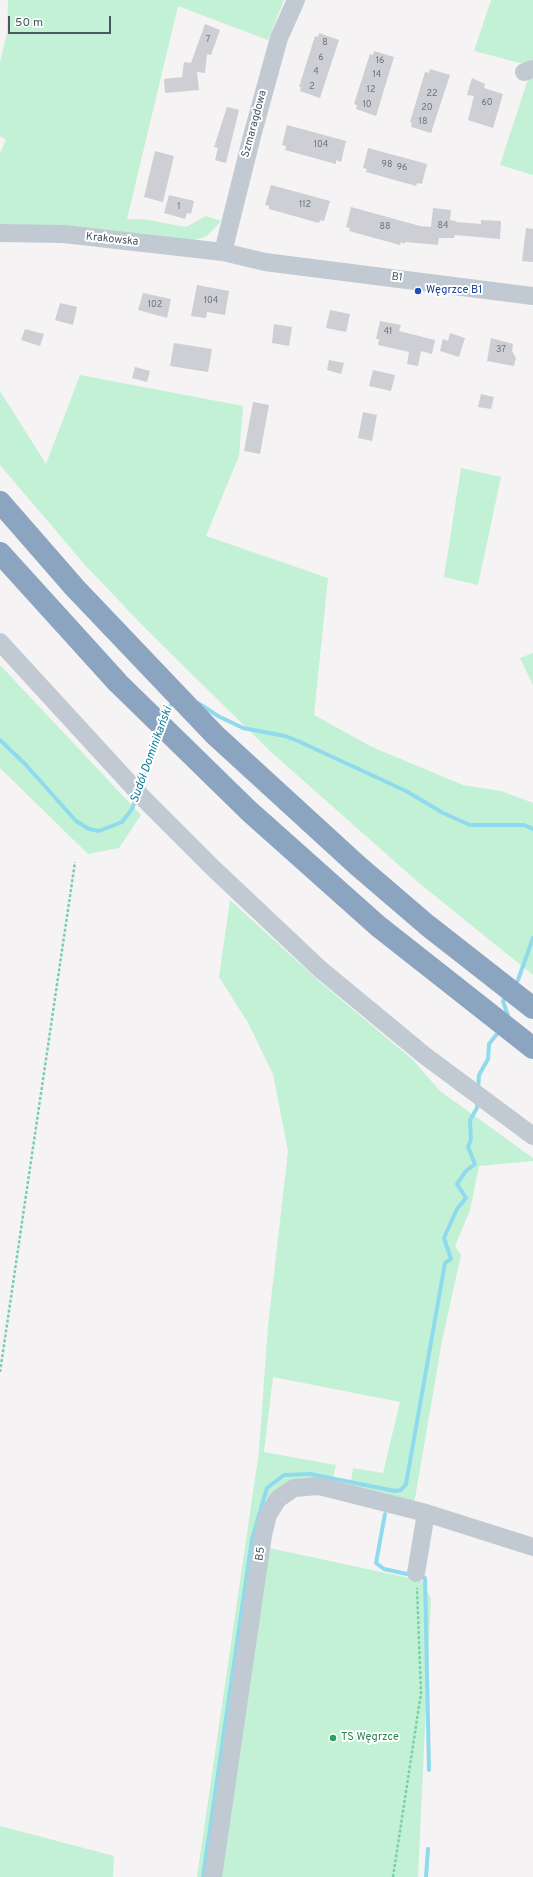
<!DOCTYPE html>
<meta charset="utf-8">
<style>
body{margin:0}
#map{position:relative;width:533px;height:1877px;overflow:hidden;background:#f5f3f3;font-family:Overpass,sans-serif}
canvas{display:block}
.scale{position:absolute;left:8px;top:16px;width:103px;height:18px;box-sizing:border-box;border:2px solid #4a5661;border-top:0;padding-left:5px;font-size:12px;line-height:14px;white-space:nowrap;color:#4a5661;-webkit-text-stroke:3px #fff;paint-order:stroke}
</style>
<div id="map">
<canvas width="533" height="1877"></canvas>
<div class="scale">50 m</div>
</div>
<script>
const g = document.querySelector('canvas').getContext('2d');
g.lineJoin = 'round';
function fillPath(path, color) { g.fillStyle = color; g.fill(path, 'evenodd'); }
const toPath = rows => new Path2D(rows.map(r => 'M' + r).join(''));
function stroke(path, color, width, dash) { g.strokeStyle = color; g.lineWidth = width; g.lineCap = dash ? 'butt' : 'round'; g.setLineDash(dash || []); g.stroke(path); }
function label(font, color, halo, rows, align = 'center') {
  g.font = font + ' Overpass,sans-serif'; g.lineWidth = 4; g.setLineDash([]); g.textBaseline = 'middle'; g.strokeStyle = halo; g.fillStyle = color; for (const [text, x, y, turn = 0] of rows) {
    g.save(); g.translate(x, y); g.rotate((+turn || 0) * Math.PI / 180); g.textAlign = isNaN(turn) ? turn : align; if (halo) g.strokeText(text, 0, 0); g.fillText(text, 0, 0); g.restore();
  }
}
const green = toPath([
 [8,0,284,0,268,40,178,6,127,219,143,219,186,227,206,216,221,221,207,236,189,242,0,227,0,153,6,140,0,136,0,62,7,34],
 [491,0,533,0,533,63,528,65,474,51],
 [528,79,533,79,533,175,500,165],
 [80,375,243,406,239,456,206,536,328,578,314,715,372,747,463,785,501,791,533,803,533,975,419,883,271,752,145,628,85,565,0,465,0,391,46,464],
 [461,468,501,477,478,585,444,577],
 [533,653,533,685,520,658],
 [0,665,141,815,119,848,88,854,0,768],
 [230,900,320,982,413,1060,440,1091,533,1158,533,1161,479,1166,470,1210,455,1246,461,1255,442,1341,414,1504,350,1488,353,1468,383,1473,400,1402,273,1377,264,1452,336,1465,332,1482,269,1498,206,1877,197,1877,259,1451,268,1326,288,1151,273,1074,247,1021,219,977],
 [269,1548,423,1581,431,1599,418,1877,221,1877],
 [0,1826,114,1856,113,1877,0,1877]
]);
const stream = toPath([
 [198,703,218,716,243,728,285,736,298,741,406,791,443,813,470,825,524,825,533,829],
 [163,718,174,700],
 [0,740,26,765,76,821,89,829,99,831,122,822,132,809,136,798],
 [140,786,158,732],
 [514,986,518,980,533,938],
 [506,996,503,1001,509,1019],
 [478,1089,479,1075,488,1059,489,1044,497,1034,499,1030],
 [385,1514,376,1563,384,1569,407,1574],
 [421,1577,425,1578,429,1770],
 [203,1877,252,1539,267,1488,284,1475,310,1474,395,1491,401,1490,406,1484,445,1263,451,1259,444,1238,457,1209,466,1198,457,1184,466,1171,475,1164,468,1147,471,1139,470,1120,477,1108,477,1102],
 [426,1877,428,1849]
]);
const building = toPath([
 [205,24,220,30,211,55,207,54,205,73,197,72,199,90,165,93,164,79,182,77,184,62,191,63],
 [319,33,339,40,320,98,300,91,301,87,299,87,315,36,318,37],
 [374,51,394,57,376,116,356,109,357,105,354,104,370,54,373,55],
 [430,69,450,75,431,133,411,127,412,123,410,122,425,72,429,73],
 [472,78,485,84,484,88,503,94,493,128,468,120,474,96,467,95],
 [227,107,239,110,226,163,215,160,218,148,214,147],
 [287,125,346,141,341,162,336,160,336,164,285,150,286,146,282,145],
 [368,148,427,164,422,184,417,183,416,186,366,172,367,169,363,168],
 [155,151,174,156,163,202,144,197],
 [271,185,330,201,324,221,320,220,319,223,269,209,269,206,265,205],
 [169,195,194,201,191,214,187,213,185,219,164,213],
 [351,207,420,226,431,227,433,208,451,210,450,220,456,221,456,222,481,224,481,220,501,221,500,239,455,235,454,238,439,238,438,245,405,242,405,244,401,242,400,245,349,231,350,228,346,227],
 [526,228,533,229,533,262,522,261],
 [197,285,229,291,225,315,207,312,206,318,191,316],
 [143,293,171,299,167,318,138,310],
 [60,303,77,307,73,325,55,320],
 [330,310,350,314,346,332,326,328],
 [380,321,401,325,399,331,435,340,432,354,421,351,418,366,407,364,409,352,378,345,379,339,376,339],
 [274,324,292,327,289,346,272,343],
 [25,329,44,334,40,346,21,340],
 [450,333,465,338,459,357,440,351,443,339,448,341],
 [491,338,513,344,512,351,516,358,514,366,487,361],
 [174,343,212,349,208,372,170,366],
 [329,360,344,363,341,374,327,370],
 [135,367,150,371,147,382,132,378],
 [373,370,395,375,391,391,369,386],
 [481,394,494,397,491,409,478,407],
 [253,402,269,405,260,454,244,451],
 [363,412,377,415,372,441,358,438]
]);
const path = toPath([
 [0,1372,75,862],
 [393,1877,421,1693,417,1588]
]);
const minor = toPath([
 [524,72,533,69],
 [0,233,64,234,223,252,265,262,533,296],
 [223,252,252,136,279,38,296,0],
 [0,642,145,800,213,868,320,969,424,1055,533,1136],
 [416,1573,426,1513],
 [213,1877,263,1535,268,1515,278,1499,294,1488,319,1486,426,1513,533,1547]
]);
const highway = toPath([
 [0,502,75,588,215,735,357,865,427,925,533,1008],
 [0,553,118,683,249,811,378,926,533,1048]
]);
const markers = [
 [418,291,4,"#1a4fb4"],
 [333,1738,4,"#2e9e5b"]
];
const numberNames = [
 ["7",208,40],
 ["8",325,43],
 ["6",321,58],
 ["16",380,61],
 ["4",316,72],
 ["14",377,75],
 ["2",312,87],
 ["12",371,90],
 ["22",432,94],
 ["60",487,103],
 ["10",367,105],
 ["20",427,108],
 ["18",423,122],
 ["104",321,145],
 ["98",387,165],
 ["96",402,168],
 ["112",305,205],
 ["1",179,207],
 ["84",443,226],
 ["88",385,227],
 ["104",211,301],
 ["102",155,305],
 ["41",388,332],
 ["37",501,350]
];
const streetNames = [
 ["Szmaragdowa",255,124,-75],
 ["Krakowska",112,240,6],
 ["B1",397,278,7],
 ["B5",261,1554,-82]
];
const transitNames = [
 ["Węgrzce B1",426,291]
];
const leisureNames = [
 ["TS Węgrzce",341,1738]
];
const waterNames = [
 ["Sudół Dominikański",152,755,-70]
];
fillPath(green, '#c3f1d5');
stroke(stream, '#90daee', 4);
fillPath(building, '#cdcfd5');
stroke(path, '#7ad0a6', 2.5, [3, 2]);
stroke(minor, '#c1cad2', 18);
stroke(highway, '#8ba5c1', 22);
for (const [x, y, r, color] of markers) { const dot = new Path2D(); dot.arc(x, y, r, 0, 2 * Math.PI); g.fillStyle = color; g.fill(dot); stroke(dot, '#fff', 1.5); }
label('9px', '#6b747e', null, numberNames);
label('11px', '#4a5661', '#fff', streetNames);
label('11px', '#164399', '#fff', transitNames, 'left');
label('11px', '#27864d', '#fff', leisureNames, 'left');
label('italic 12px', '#0c7c9b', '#fff', waterNames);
</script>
